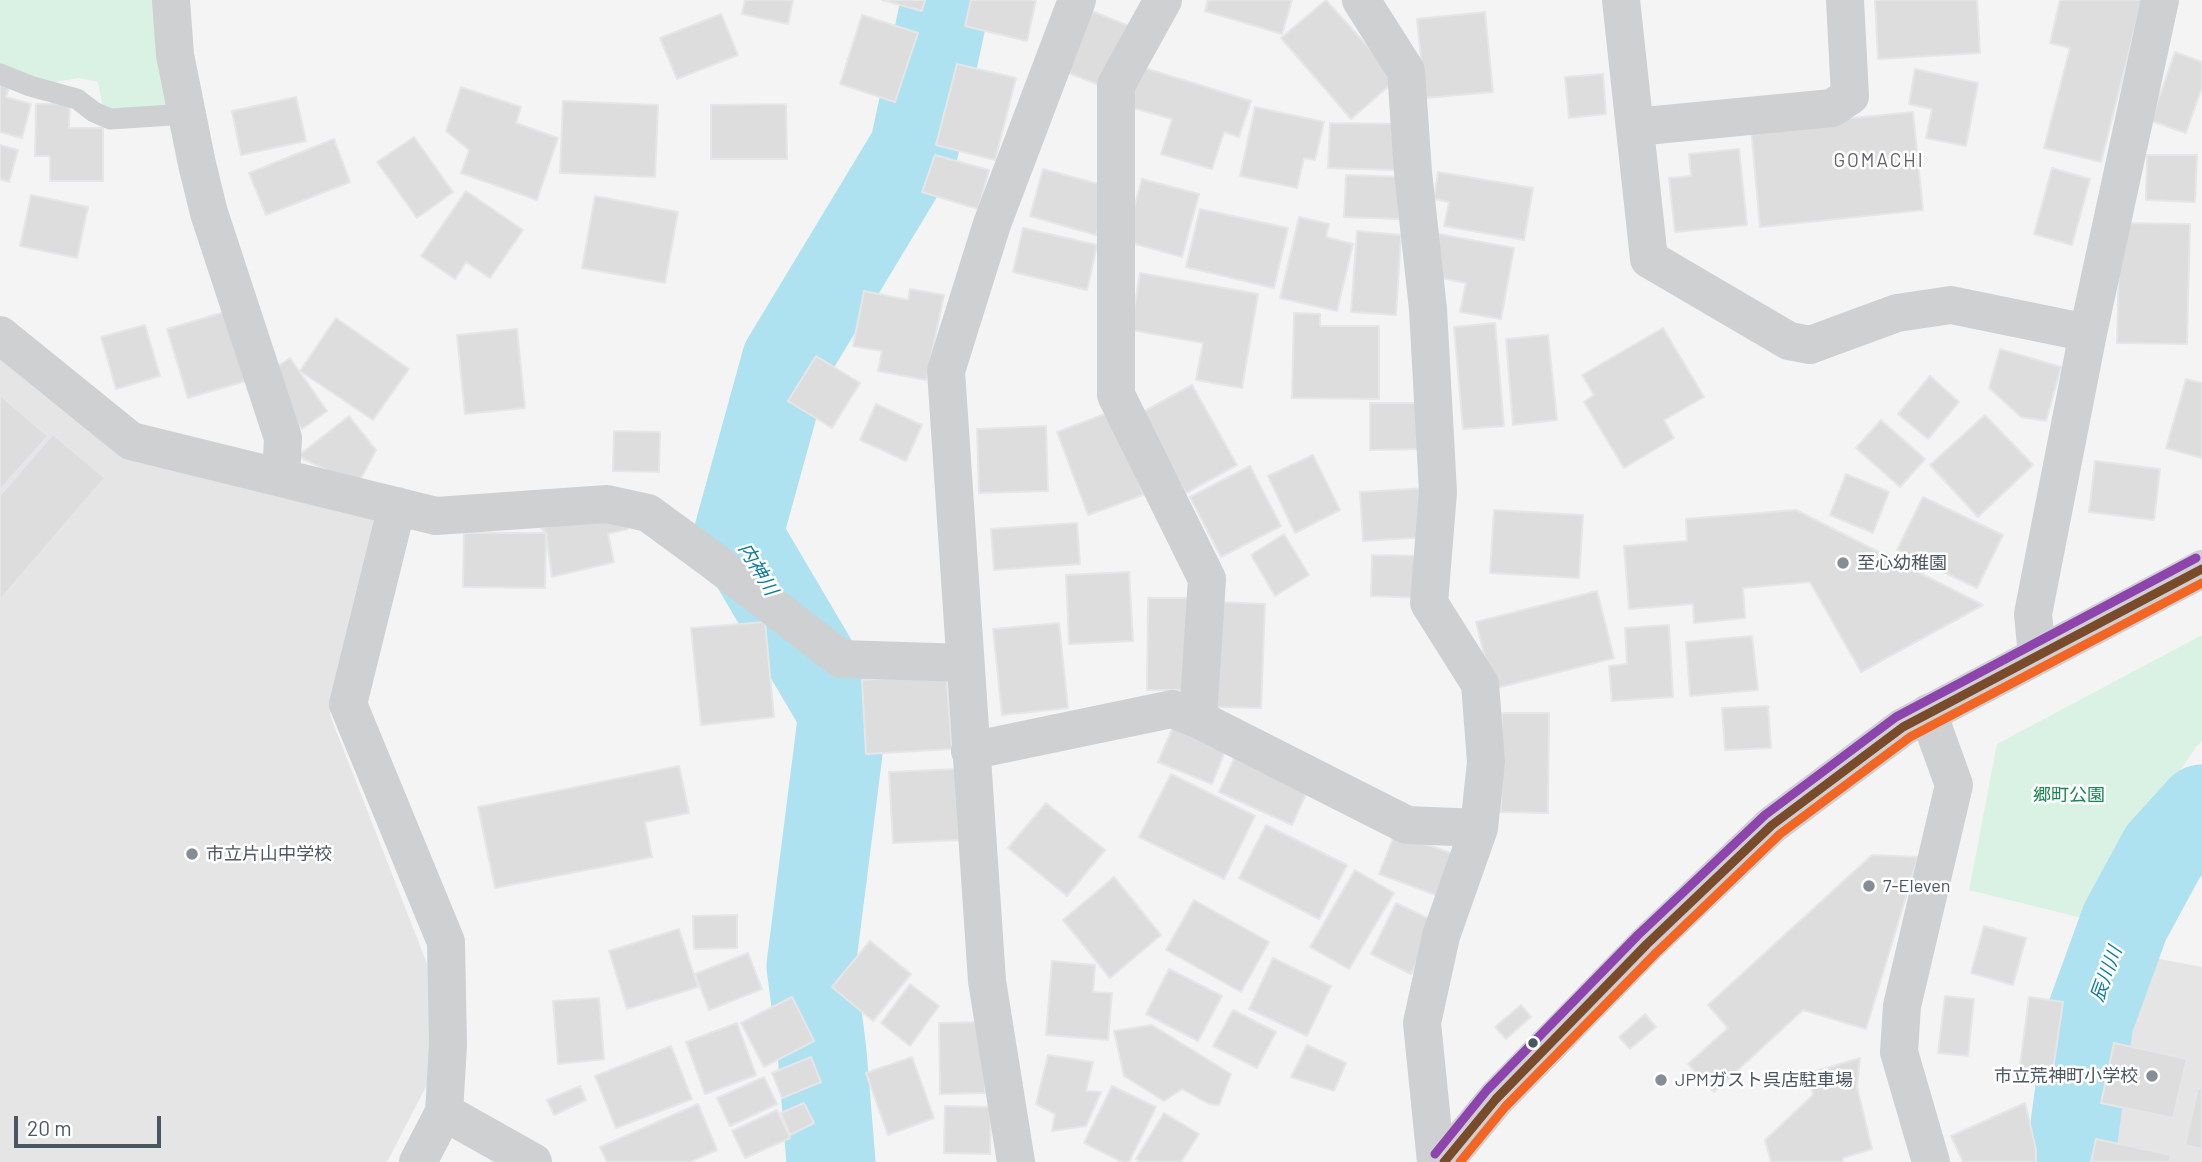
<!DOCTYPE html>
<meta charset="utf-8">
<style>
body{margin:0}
#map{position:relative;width:2202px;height:1162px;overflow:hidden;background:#f4f4f4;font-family:Barlow,sans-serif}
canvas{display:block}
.scale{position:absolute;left:14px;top:1116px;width:147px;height:32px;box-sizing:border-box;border:4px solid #4a5661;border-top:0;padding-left:9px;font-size:21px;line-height:24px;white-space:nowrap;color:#4a5661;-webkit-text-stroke:5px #fff;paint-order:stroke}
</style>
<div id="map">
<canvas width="2202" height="1162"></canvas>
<div class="scale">20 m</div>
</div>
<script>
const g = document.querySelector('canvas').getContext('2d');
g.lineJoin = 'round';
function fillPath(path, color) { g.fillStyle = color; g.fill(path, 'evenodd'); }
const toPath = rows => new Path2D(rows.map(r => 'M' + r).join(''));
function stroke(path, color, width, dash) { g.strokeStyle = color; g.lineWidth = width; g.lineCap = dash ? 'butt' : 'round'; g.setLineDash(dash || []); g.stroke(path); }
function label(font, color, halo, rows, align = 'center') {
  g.font = font + ' Barlow,"Noto Sans JP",sans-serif'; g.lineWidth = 5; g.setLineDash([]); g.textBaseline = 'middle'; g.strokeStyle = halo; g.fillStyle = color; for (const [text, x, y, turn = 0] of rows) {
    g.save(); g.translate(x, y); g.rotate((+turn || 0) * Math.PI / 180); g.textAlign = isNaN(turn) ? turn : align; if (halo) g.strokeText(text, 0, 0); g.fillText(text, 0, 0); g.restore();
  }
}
const education = toPath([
 [0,344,145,462,376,514,330,715,438,992,432,1075,387,1162,0,1162],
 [2144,956,2202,967,2202,1162,2088,1162,2089,1127,2116,1025]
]);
const green = toPath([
 [0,0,159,0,175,110,103,108,98,82,79,78,50,83,0,68],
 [2202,635,2202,741,2196,747,2082,918,1969,890,1997,744]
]);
const river = toPath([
 [831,1162,822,1052,811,966,843,713,738,535,786,361,914,149,946,0],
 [2070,1162,2089,1021,2125,922,2163,852,2202,809]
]);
const building = toPath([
 [745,0,793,0,788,24,742,14,745,0],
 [882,0,925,0,922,11,882,0],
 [971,0,1036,0,1027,41,965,26,971,0],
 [1208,0,1292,0,1282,34,1205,11,1208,0],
 [1326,0,1397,79,1351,119,1281,38,1326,0],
 [1875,0,1977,0,1980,53,1878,59,1875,0],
 [2060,0,2142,0,2101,162,2044,148,2070,48,2050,43,2060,0],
 [1084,8,1129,26,1104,87,1059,69,1084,8],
 [1485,12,1493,92,1425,98,1417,19,1485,12],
 [721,14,738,55,677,79,660,38,721,14],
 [862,15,918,33,895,102,840,84,862,15],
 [2175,52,2202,62,2202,87,2186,133,2151,121,2175,52],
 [957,64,1016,78,995,160,936,145,957,64],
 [1135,65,1251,101,1239,137,1224,132,1212,169,1161,154,1172,119,1123,105,1135,65],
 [1915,69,1978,83,1966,146,1926,138,1932,109,1909,104,1915,69],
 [1603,74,1606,114,1569,118,1565,77,1603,74],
 [0,82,10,84,6,97,31,104,22,138,0,132,0,82],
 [461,87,521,107,516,123,558,138,537,200,461,173,469,150,446,131,461,87],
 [296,97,306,141,241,155,232,111,296,97],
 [563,101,658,105,655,177,560,173,563,101],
 [36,104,70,104,69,128,103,128,103,181,50,181,50,156,35,156,36,104],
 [786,104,787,159,711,159,711,105,786,104],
 [1255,107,1324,122,1315,160,1304,158,1297,188,1240,176,1255,107],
 [1913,112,1923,210,1760,227,1751,128,1913,112],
 [1330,123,1398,124,1396,170,1328,168,1330,123],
 [414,137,453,192,417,218,377,162,414,137],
 [334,139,350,182,266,215,249,173,334,139],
 [0,145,18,150,9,182,0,179,0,145],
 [1739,149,1747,225,1675,232,1669,178,1691,176,1689,154,1739,149],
 [935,155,989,170,978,209,922,192,935,155],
 [2147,155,2197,155,2195,202,2146,200,2147,155],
 [2052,168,2090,179,2072,245,2034,234,2052,168],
 [1043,169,1109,187,1096,235,1030,216,1043,169],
 [1438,172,1533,188,1524,240,1444,226,1449,202,1434,199,1438,172],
 [1346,175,1401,177,1399,219,1344,217,1346,175],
 [1142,179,1199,194,1182,257,1125,241,1142,179],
 [466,191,523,230,490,278,466,262,455,279,421,256,466,191],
 [31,195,88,207,77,258,20,246,31,195],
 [595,196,678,212,665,283,582,268,595,196],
 [1200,209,1288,228,1274,288,1186,267,1200,209],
 [1299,217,1329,224,1326,237,1353,244,1337,311,1280,298,1299,217],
 [2120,223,2190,224,2187,344,2117,343,2120,223],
 [1023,228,1097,245,1087,290,1013,272,1023,228],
 [1357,231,1401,235,1396,315,1351,312,1357,231],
 [1439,234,1514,248,1501,319,1460,312,1466,283,1431,276,1439,234],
 [1140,273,1258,294,1242,388,1196,380,1203,343,1131,330,1140,273],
 [910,289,944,295,926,380,878,371,882,351,853,346,864,291,908,300,910,289],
 [228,311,249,380,188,398,167,329,228,311],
 [1294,313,1320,314,1320,326,1379,326,1379,399,1292,398,1294,313],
 [336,318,409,369,373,420,300,371,336,318],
 [1495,323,1504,426,1463,429,1454,327,1495,323],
 [145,325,160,376,116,389,101,337,145,325],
 [1663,328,1704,397,1664,420,1674,438,1624,468,1584,402,1594,395,1582,375,1663,328],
 [517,329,525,408,465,414,457,335,517,329],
 [1548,335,1557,420,1513,425,1506,339,1548,335],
 [2000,349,2061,367,2046,421,2021,417,1989,388,2000,349],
 [816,356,860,383,832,428,788,401,816,356],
 [290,358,327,411,302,429,265,375,290,358],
 [1930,376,1959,402,1928,439,1898,414,1930,376],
 [2186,379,2202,383,2202,458,2166,448,2186,379],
 [1192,385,1237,465,1186,493,1141,413,1192,385],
 [0,395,48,436,0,490,0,395],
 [1370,403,1421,403,1421,449,1370,450,1370,403],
 [876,404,922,425,906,461,860,440,876,404],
 [1113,411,1143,495,1088,515,1057,432,1113,411],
 [1985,415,2033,465,1978,517,1930,465,1985,415],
 [349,416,376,450,357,486,298,456,349,416],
 [1881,420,1925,459,1900,487,1856,448,1881,420],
 [1046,426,1048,491,979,493,977,429,1046,426],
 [614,431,660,432,659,472,613,471,614,431],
 [53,434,105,478,0,600,0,495,53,434],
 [1313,455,1340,510,1295,533,1268,476,1313,455],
 [2095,461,2160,469,2154,520,2089,512,2095,461],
 [1250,466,1281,526,1221,557,1190,497,1250,466],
 [1846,474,1889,492,1873,533,1830,515,1846,474],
 [1427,488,1430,537,1363,541,1360,492,1427,488],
 [1923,497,2003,535,1977,588,1897,550,1923,497],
 [624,510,628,529,608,534,614,562,552,577,546,533,541,528,624,510],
 [1494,510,1583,515,1579,578,1490,573,1494,510],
 [1796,510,1983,605,1861,672,1810,582,1743,588,1745,618,1694,623,1693,604,1629,609,1624,546,1687,541,1686,519,1796,510],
 [1077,523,1080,564,994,570,991,529,1077,523],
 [464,533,546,533,545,588,463,587,464,533],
 [1284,534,1309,575,1275,596,1251,555,1284,534],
 [1372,555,1425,556,1424,598,1371,596,1372,555],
 [1129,572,1133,641,1069,644,1066,575,1129,572],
 [1597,591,1614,658,1493,689,1476,622,1597,591],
 [1148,598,1193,598,1192,690,1147,690,1148,598],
 [1220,602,1265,604,1261,708,1217,707,1220,602],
 [765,622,774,717,701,725,691,628,765,622],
 [1059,623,1068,708,1002,715,993,629,1059,623],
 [1669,625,1673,697,1612,701,1609,666,1627,664,1625,628,1669,625],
 [1752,636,1758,690,1690,696,1686,642,1752,636],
 [946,674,952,749,866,754,862,680,946,674],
 [1768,706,1771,748,1725,750,1722,708,1768,706],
 [1502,713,1549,713,1548,813,1501,812,1502,713],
 [1173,727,1226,749,1212,784,1158,762,1173,727],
 [1236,754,1309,787,1292,825,1219,792,1236,754],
 [679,766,689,813,645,822,652,857,495,888,478,807,679,766],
 [955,769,959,840,893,843,889,772,955,769],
 [1171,774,1255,816,1224,879,1139,837,1171,774],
 [1046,803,1105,850,1067,896,1008,848,1046,803],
 [1266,825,1347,865,1319,919,1239,878,1266,825],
 [1395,833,1456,855,1441,897,1379,874,1395,833],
 [1872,855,1918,857,1866,1029,1803,1010,1714,1092,1688,1064,1728,1028,1708,1005,1872,855],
 [1355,870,1394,893,1349,969,1310,947,1355,870],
 [1114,877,1161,935,1110,978,1063,920,1114,877],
 [1194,900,1269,942,1241,992,1166,950,1194,900],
 [1396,903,1436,922,1411,974,1371,954,1396,903],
 [737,915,737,948,694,949,693,916,737,915],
 [1984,926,2026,938,2013,985,1971,973,1984,926],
 [679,929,698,987,627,1009,609,951,679,929],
 [870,941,911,974,873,1021,832,987,870,941],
 [748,953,762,989,709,1010,695,974,748,953],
 [1273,958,1331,986,1307,1036,1249,1009,1273,958],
 [1052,961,1095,965,1093,992,1112,993,1108,1040,1046,1035,1052,961],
 [1169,969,1222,996,1198,1041,1146,1014,1169,969],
 [910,984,939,1006,910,1046,881,1023,910,984],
 [1945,996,1974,999,1968,1056,1938,1053,1945,996],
 [792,997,814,1041,764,1067,741,1023,792,997],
 [2029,997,2063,1002,2052,1077,2019,1073,2029,997],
 [599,998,604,1059,558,1064,553,1001,599,998],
 [1521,1005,1531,1017,1506,1039,1495,1027,1521,1005],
 [1233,1010,1276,1032,1257,1068,1213,1046,1233,1010],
 [1645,1014,1656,1027,1630,1049,1619,1037,1645,1014],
 [984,1022,985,1093,940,1094,939,1023,984,1022],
 [737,1023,756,1075,705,1094,686,1042,737,1023],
 [1152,1025,1231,1074,1219,1105,1209,1104,1182,1089,1164,1101,1124,1076,1114,1031,1152,1025],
 [2114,1043,2187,1059,2173,1118,2101,1103,2114,1043],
 [1307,1045,1346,1063,1334,1091,1291,1077,1307,1045],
 [671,1046,692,1099,616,1128,595,1076,671,1046],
 [1048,1055,1093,1062,1086,1091,1101,1092,1086,1126,1052,1131,1055,1114,1036,1104,1048,1055],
 [811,1057,821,1082,782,1098,772,1073,811,1057],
 [912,1057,934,1118,888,1135,866,1073,912,1057],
 [1860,1058,1857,1087,1872,1149,1843,1158,1843,1162,1771,1162,1765,1140,1813,1095,1809,1073,1860,1058],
 [764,1077,777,1104,730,1126,717,1098,764,1077],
 [580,1086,586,1100,554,1115,547,1100,580,1086],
 [1112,1086,1156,1107,1129,1162,1122,1162,1084,1143,1112,1086],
 [2198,1088,2202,1089,2202,1149,2185,1145,2198,1088],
 [804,1103,814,1123,790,1135,781,1113,804,1103],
 [2025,1103,2036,1149,2036,1162,1963,1162,1951,1136,2025,1103],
 [698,1104,717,1150,690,1162,607,1162,600,1147,698,1104],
 [945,1106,991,1107,990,1154,944,1153,945,1106],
 [777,1110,790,1138,745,1158,732,1131,777,1110],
 [1164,1113,1199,1134,1181,1162,1140,1162,1136,1159,1164,1113],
 [2096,1139,2171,1155,2170,1162,2091,1162,2096,1139]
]);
const lane = toPath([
 [0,74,30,86,77,99,94,112,110,119,187,114]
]);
const street = toPath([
 [171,0,175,55,197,164,209,213,283,438,281,478],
 [1163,0,1116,85,1116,395,1207,579,1198,719],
 [1361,0,1406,71,1413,172,1428,309,1438,492,1429,603,1480,684,1486,762,1479,828,1441,936,1422,1023,1436,1162],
 [1621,0,1649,259,1789,341,1810,345,1897,313,1951,305,2088,333],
 [1635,127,1832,108,1850,96,1845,0],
 [0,335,131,441,436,516,607,504,648,513,715,562,841,659,965,663],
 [397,506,348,704,446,942,448,1045,444,1112,418,1162],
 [2037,655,2033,614,2088,333,2160,0],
 [1928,713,1954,785,1902,1006,1899,1052,1931,1162],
 [970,751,1172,709,1198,719,1407,825,1479,828],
 [444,1112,533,1162],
 [1016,1162,987,981,946,371,992,224,1077,0]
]);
const secondary = toPath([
 [1444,1162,1496,1099,1647,944,1772,825,1903,727,2202,569]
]);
const bus1 = toPath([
 [1444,1162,1496,1099,1647,944,1772,825,1903,727,2202,569]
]);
const bus2 = toPath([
 [1460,1162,1505,1107,1656,953,1780,834,1910,737,2202,583]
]);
const bus3 = toPath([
 [1435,1154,1487,1090,1638,935,1765,815,1896,717,2196,558]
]);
const markers = [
 [1843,563,7,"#868d94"],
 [192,854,7,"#868d94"],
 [1869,886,7,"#868d94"],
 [1533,1043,6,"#4a5661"],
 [2152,1076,7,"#868d94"],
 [1661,1080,7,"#868d94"]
];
const poiNames = [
 ["至心幼稚園",1857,563],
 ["市立片山中学校",206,854],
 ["7-Eleven",1883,886],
 ["市立荒神町小学校",2138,1076,"right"],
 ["JPMガスト呉店駐車場",1675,1080]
];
const parkNames = [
 ["郷町公園",2069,795]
];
const neighbourhoodNames = [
 ["GOMACHI",1879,161]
];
const waterNames = [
 ["内神川",758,569,59],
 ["辰川川",2106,974,-70]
];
fillPath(education, '#e6e5e6');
fillPath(green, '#d9f2e3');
stroke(river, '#aee2f0', 89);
fillPath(building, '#ddddde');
stroke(building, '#e5e6e7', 2);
stroke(lane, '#ced0d2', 21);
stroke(street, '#ced0d2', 38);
stroke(secondary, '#ced0d4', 38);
stroke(bus1, '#7a4b2a', 9);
stroke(bus2, '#f26522', 9);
stroke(bus3, '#8e44ad', 9);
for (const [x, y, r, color] of markers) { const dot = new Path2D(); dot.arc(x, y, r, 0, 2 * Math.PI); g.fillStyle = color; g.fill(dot); stroke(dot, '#fff', 2.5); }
label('18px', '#4a5661', '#fff', poiNames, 'left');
label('18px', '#17864f', '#fff', parkNames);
g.letterSpacing = '2px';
label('19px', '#5f6368', '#fff', neighbourhoodNames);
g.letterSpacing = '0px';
label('italic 19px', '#0c7c9b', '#fff', waterNames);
</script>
